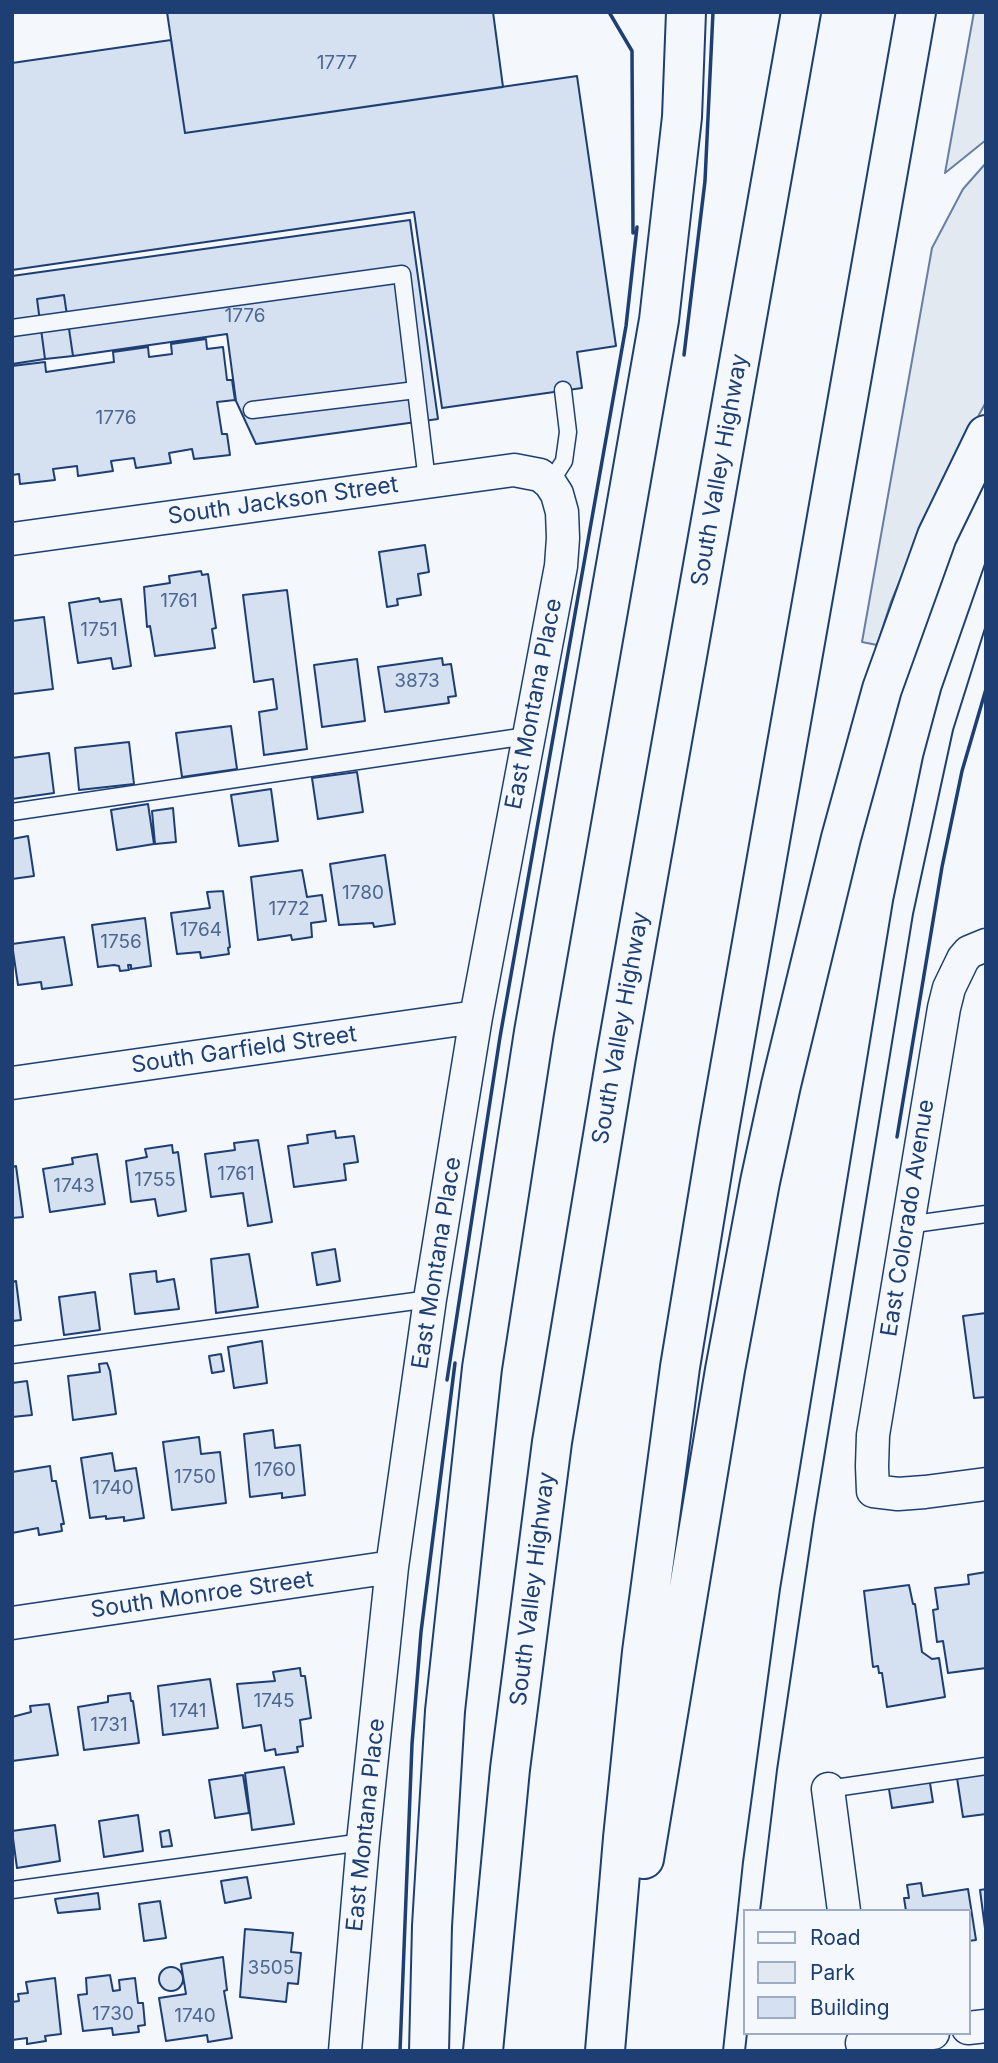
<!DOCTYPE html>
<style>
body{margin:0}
#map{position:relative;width:998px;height:2063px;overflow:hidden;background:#f4f7fb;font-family:Inter,sans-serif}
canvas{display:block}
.frame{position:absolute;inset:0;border:14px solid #1d3f73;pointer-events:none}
.legend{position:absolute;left:743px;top:1909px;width:228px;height:126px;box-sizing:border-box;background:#f4f7fb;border:2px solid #9eadc5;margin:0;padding:9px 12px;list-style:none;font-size:21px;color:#1d3f73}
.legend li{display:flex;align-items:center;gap:14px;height:35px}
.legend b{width:35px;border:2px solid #9eadc5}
</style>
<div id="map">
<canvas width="998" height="2063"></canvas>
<div class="frame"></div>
<ul class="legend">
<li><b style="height:9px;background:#f4f7fb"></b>Road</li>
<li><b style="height:19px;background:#e3e9f0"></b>Park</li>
<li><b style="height:19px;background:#d5e0f0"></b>Building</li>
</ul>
</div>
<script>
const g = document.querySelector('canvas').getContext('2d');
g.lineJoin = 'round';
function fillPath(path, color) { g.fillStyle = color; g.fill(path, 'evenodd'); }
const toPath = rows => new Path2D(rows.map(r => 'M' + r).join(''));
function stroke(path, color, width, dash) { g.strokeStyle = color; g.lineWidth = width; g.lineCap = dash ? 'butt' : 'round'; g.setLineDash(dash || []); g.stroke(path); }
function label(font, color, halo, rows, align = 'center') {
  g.font = font + ' Inter,sans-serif'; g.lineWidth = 5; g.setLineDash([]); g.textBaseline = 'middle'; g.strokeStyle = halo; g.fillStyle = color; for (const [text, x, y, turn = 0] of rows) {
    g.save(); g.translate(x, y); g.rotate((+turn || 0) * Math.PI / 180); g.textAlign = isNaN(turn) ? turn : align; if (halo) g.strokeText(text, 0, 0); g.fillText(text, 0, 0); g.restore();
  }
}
const green = toPath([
 [974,12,986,12,986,140,945,173,974,12],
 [986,163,986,402,939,488,891,602,877,645,862,642,932,248,963,189,986,163]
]);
const building = toPath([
 [167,12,493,12,503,87,185,133,167,12],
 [171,40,185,133,577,76,616,346,577,352,582,388,442,408,414,212,12,270,12,63,171,40],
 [410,220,438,419,256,444,236,401,227,334,73,356,64,295,37,299,45,359,12,364,12,276,410,220],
 [64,295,73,356,45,359,37,299,64,295],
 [206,339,207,349,223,347,227,380,232,380,235,400,217,402,222,434,227,434,230,455,194,459,192,449,169,453,171,463,136,468,134,458,111,461,113,471,78,476,77,466,53,469,55,480,20,484,19,474,12,475,12,366,45,362,46,372,114,362,113,352,148,347,149,357,172,354,171,344,206,339],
 [425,545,429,572,418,574,421,595,397,599,398,605,387,607,379,552,425,545],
 [201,571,202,575,208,574,216,628,212,629,215,648,155,656,150,626,147,627,144,587,170,583,169,576,201,571],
 [287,590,307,749,264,755,259,712,277,709,273,679,254,682,243,595,287,590],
 [99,598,100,602,121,599,131,666,113,669,111,658,78,663,69,603,99,598],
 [44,617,53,689,12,694,12,621,44,617],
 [442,658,443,665,451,664,456,696,448,697,449,703,385,712,378,667,442,658],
 [357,659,365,721,322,727,314,665,357,659],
 [231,726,237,769,182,777,176,733,231,726],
 [129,742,134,784,79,790,75,748,129,742],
 [49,753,54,793,12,799,12,758,49,753],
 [357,772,363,812,318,819,312,778,357,772],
 [271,789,278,841,239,846,231,795,271,789],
 [148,804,154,844,117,850,111,810,148,804],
 [173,808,176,842,155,844,152,811,173,808],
 [28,836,34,876,12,879,12,839,28,836],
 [385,855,395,924,374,927,373,923,339,925,330,864,385,855],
 [302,870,307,897,322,895,326,921,311,923,312,937,292,940,291,935,258,940,251,877,302,870],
 [223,891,230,947,228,948,229,954,201,958,200,952,177,954,171,913,210,908,207,892,223,891],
 [145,918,151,966,131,969,131,965,128,965,129,970,120,971,119,966,114,965,98,967,92,925,145,918],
 [64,937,72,985,42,989,41,982,18,985,12,944,64,937],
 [335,1131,336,1138,354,1136,358,1162,344,1164,346,1180,294,1187,288,1146,308,1143,307,1135,335,1131],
 [258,1140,272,1222,248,1226,243,1193,211,1197,205,1154,235,1150,234,1143,258,1140],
 [172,1145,173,1153,178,1152,186,1211,158,1216,155,1199,131,1202,126,1161,147,1157,145,1149,172,1145],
 [97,1154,105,1204,50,1212,43,1169,73,1164,72,1158,97,1154],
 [16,1166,23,1217,12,1218,12,1167,16,1166],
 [335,1249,340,1281,317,1285,312,1253,335,1249],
 [249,1254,258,1307,216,1313,211,1259,249,1254],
 [156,1271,157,1282,174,1279,179,1309,135,1314,130,1274,156,1271],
 [16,1281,21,1320,12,1321,12,1282,16,1281],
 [95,1292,100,1330,64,1335,59,1297,95,1292],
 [986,1313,986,1397,974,1398,963,1316,986,1313],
 [262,1341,267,1383,234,1388,228,1347,262,1341],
 [221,1354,224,1371,212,1373,209,1356,221,1354],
 [107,1363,110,1371,116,1414,73,1420,68,1376,100,1372,99,1364,107,1363],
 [27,1381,32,1415,12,1417,12,1383,27,1381],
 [273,1430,275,1448,300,1445,305,1495,282,1498,282,1493,250,1497,244,1434,273,1430],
 [199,1437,201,1454,220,1452,226,1503,172,1510,163,1442,199,1437],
 [112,1453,115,1471,136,1468,144,1518,124,1521,124,1517,106,1519,106,1516,90,1518,81,1458,112,1453],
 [50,1466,52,1481,56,1481,64,1524,61,1524,62,1531,39,1535,38,1528,12,1533,12,1472,50,1466],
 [986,1572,986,1668,948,1673,943,1641,937,1642,933,1610,938,1609,935,1588,969,1584,968,1575,986,1572],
 [909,1585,913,1604,915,1604,922,1652,932,1659,939,1658,945,1697,887,1707,882,1673,879,1673,878,1666,873,1667,864,1591,909,1585],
 [300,1668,301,1676,305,1676,311,1718,300,1720,303,1746,297,1747,298,1752,276,1755,275,1749,265,1751,261,1725,243,1728,237,1684,275,1681,273,1672,300,1668],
 [210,1679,218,1728,163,1735,158,1686,210,1679],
 [130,1693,131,1701,133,1701,139,1743,84,1750,78,1707,108,1702,108,1696,130,1693],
 [49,1704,58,1755,12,1761,12,1717,31,1712,30,1706,49,1704],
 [284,1767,294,1824,252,1830,245,1773,284,1767],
 [986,1774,986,1814,963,1817,957,1778,986,1774],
 [243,1775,249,1813,215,1818,209,1780,243,1775],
 [929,1777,933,1802,892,1808,888,1783,929,1777],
 [138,1815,143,1851,104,1857,99,1821,138,1815],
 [55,1825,60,1861,17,1868,12,1831,55,1825],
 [169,1830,172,1846,162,1847,160,1832,169,1830],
 [247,1877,251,1898,225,1903,221,1881,247,1877],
 [921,1883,923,1896,968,1889,976,1940,968,1941,968,1911,906,1911,904,1898,909,1898,907,1885,921,1883],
 [986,1889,986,1936,980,1890,986,1889],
 [98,1893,100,1909,58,1913,55,1899,98,1893],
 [160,1901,166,1938,144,1941,139,1904,160,1901],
 [245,1929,293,1933,291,1952,301,1953,298,1984,288,1983,286,2002,240,1997,245,1929],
 [223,1957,227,1990,224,1991,232,2038,208,2042,207,2035,166,2041,159,1998,186,1994,181,1964,223,1957],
 '159 1979a12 12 0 1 1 24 0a12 12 0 1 1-24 0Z',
 [110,1975,113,1991,120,1990,119,1980,135,1978,138,2003,143,2003,145,2025,138,2026,139,2032,113,2035,112,2028,83,2031,78,1995,87,1994,86,1978,110,1975],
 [55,1978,61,2034,45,2036,46,2041,27,2044,27,2038,12,2040,12,2002,19,2001,18,1994,28,1993,26,1982,55,1978]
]);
const service = toPath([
 [12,328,402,274,416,390,252,410],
 [416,390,427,481],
 [550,483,564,461,568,432,563,390],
 [12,812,527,736],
 [907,1225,986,1214],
 [12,1355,430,1299],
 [828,1789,986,1766],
 [12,1890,363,1842]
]);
const minor = toPath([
 [12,539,514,470,540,475,550,483,557,494,562,512,563,538,561,566,476,1017,430,1299,392,1567,363,1842,345,2051],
 [986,945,969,952,963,959,949,988,944,1008,873,1435,872,1466,873,1491,898,1494,925,1492,986,1484],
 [12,1083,476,1017],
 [12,1623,392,1567],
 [828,1789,844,1911],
 [968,2028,986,2026],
 [862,2043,933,2033]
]);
const motorway = toPath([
 [644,1859,725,1370,760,1182,781,1085,841,838,882,689,937,536,986,435],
 [429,2051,432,1926,445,1711,482,1368,534,1032,659,320,682,117,686,12],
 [483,2051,510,1769,552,1442,616,1057,801,12],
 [605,2051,623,1838,642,1652,680,1367,719,1130,916,12]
]);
const tram = toPath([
 [760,1911,777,1770,814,1519,913,914,953,730,986,625],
 [723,2051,743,1862,780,1589,893,901,923,757,941,690,986,561],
 [745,2051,747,2033]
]);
const wall = toPath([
 [609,12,632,51,633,233],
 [684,355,705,181,713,12],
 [897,1137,942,867,962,771,986,689],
 [447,1380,500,1037,626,326,637,227],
 [400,2051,412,1744,421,1632,455,1363]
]);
const numberNames = [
 ["1777",337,63],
 ["1776",245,316],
 ["1776",116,418],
 ["1761",179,601],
 ["1751",99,630],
 ["3873",417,681],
 ["1780",363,893],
 ["1772",289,909],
 ["1764",201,930],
 ["1756",121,942],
 ["1761",236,1174],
 ["1755",155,1180],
 ["1743",74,1186],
 ["1760",275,1470],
 ["1750",195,1477],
 ["1740",113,1488],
 ["1745",274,1701],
 ["1741",188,1711],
 ["1731",109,1725],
 ["3505",271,1968],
 ["1730",113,2014],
 ["1740",195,2016]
];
const streetNames = [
 ["South Valley Highway",720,470,-80],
 ["South Jackson Street",283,501,-8],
 ["East Montana Place",534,704,-79],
 ["South Valley Highway",621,1028,-80],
 ["South Garfield Street",244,1050,-8],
 ["East Colorado Avenue",908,1218,-81],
 ["East Montana Place",437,1263,-81],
 ["South Valley Highway",533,1589,-83],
 ["South Monroe Street",202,1595,-8],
 ["East Montana Place",366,1825,-84]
];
fillPath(green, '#e3e9f0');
stroke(green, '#687fa3', 2);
fillPath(building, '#d5e0f0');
stroke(building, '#1d3f73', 2);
stroke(service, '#1d3f73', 19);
stroke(minor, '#1d3f73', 35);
stroke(motorway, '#1d3f73', 42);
stroke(service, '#f4f7fb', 16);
stroke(minor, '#f4f7fb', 32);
stroke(motorway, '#f4f7fb', 38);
stroke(tram, '#1d3f73', 2);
stroke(wall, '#1d3f73', 3.5);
label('19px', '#4b6792', null, numberNames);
label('23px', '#1d3f73', '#f4f7fb', streetNames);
</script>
